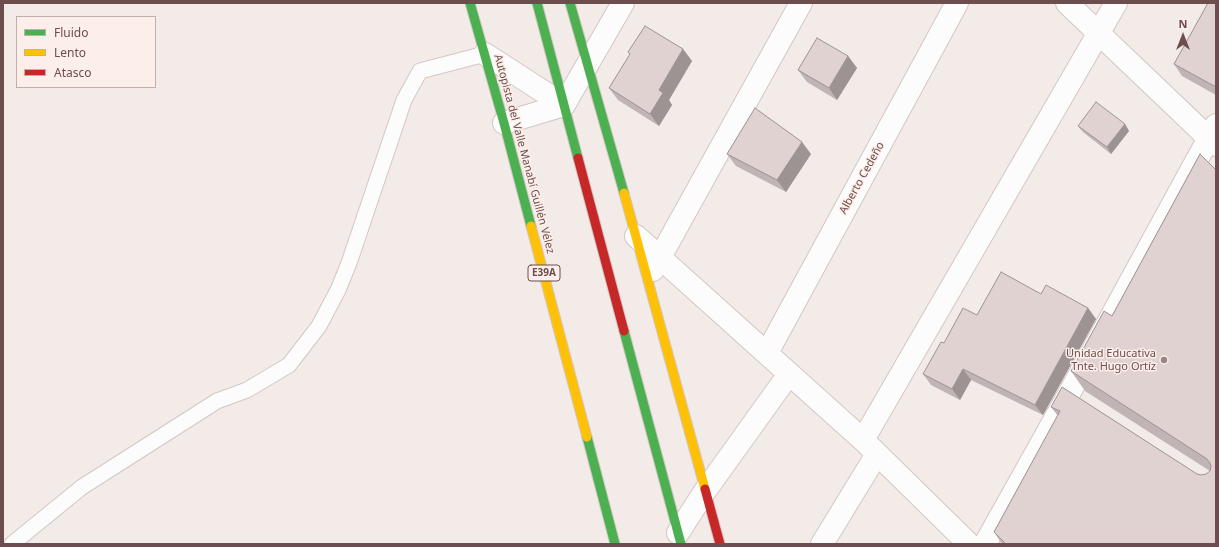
<!DOCTYPE html>
<meta charset="utf-8">
<style>
body{margin:0}
#map{position:relative;width:1219px;height:547px;overflow:hidden;background:#f3ebe8;font-family:"Noto Sans",sans-serif}
canvas{display:block}
.frame{position:absolute;inset:0;border:4px solid #6d4d4d;pointer-events:none}
.legend{position:absolute;left:16px;top:16px;width:140px;height:72px;box-sizing:border-box;background:#fceee9;border:1px solid #c3aeab;margin:0;padding:5px 7px;list-style:none;font-size:12px;color:#6d4d4d}
.legend li{display:flex;align-items:center;gap:8px;height:20px}
.legend b{width:20px;border:1px solid #c3aeab}
.north{position:absolute;left:1163px;top:16px;width:40px;height:40px;-webkit-text-stroke:3px #fceee9;paint-order:stroke;rotate:0deg;font-size:11px;font-weight:700;line-height:16px;text-align:center;color:#6d4d4d}
.north::after{content:'';display:block;margin:auto;width:14px;height:18px;background:#6d4d4d;clip-path:polygon(50% 0,100% 100%,50% 72%,0 100%)}
</style>
<div id="map">
<canvas width="1219" height="547"></canvas>
<div class="frame"></div>
<ul class="legend">
<li><b style="height:5px;background:#4caf50"></b>Fluido</li>
<li><b style="height:5px;background:#ffc107"></b>Lento</li>
<li><b style="height:5px;background:#c62828"></b>Atasco</li>
</ul>
<div class="north">N</div>
</div>
<script>
const g = document.querySelector('canvas').getContext('2d');
g.lineJoin = 'round';
const toPath = rows => new Path2D(rows.map(r => 'M' + r).join(''));
function stroke(path, color, width, dash) { g.strokeStyle = color; g.lineWidth = width; g.lineCap = dash ? 'butt' : 'round'; g.setLineDash(dash || []); g.stroke(path); }
function fillPath(path, color) { g.fillStyle = color; g.fill(path, 'evenodd'); }
function label(font, color, halo, rows, align = 'center') {
  g.font = font + ' "Noto Sans",sans-serif'; g.lineWidth = 3; g.setLineDash([]); g.textBaseline = 'middle'; g.strokeStyle = halo; g.fillStyle = color; for (const [text, x, y, turn = 0] of rows) {
    g.save(); g.translate(x, y); g.rotate((+turn || 0) * Math.PI / 180); g.textAlign = isNaN(turn) ? turn : align; if (halo) g.strokeText(text, 0, 0); g.fillText(text, 0, 0); g.restore();
  }
}
const lane = toPath([
 [12,544,82,487,217,401,247,390,289,365,319,326,338,290,349,263,398,118,404,100,420,71,485,54]
]);
const street = toPath([
 [1067,3,1216,145],
 [485,54,564,105],
 [504,123,564,105,623,3],
 [636,236,863,440,969,544],
 [653,270,801,3],
 [767,353,957,3],
 [863,440,1116,3],
 [678,533,705,491,789,374],
 [822,544,877,454],
 [985,544,1070,392,1216,125]
]);
const fast = toPath([
 [470,3,504,123,531,226],
 [537,3,578,158],
 [570,3,624,193],
 [624,331,681,544],
 [587,437,615,544]
]);
const slow = toPath([
 [624,193,705,489],
 [531,226,587,437]
]);
const jam = toPath([
 [578,158,624,331],
 [705,489,720,544]
]);
const wall = toPath([
 [1216,3,1216,95,1182,76,1174,64],
 [683,49,692,61,669,100,672,105,659,126,618,100,609,88,630,55,628,52],
 [848,56,857,68,837,100,807,82,798,70],
 [1125,124,1129,131,1111,154,1083,132,1078,126],
 [727,154,811,154,786,192,736,166],
 [1200,154,1216,544,1002,544,994,532,1058,416,1051,407,1197,474,1201,475,1206,474,1210,471,1085,391,1071,371,1112,316],
 [1041,294,1088,308,1096,319,1043,415,971,380,960,400,931,385,923,374,944,343,977,315]
]);
const shadedWall = toPath([
 [683,49,692,61,669,100,672,105,659,126,650,114,659,90],
 [848,56,857,68,837,100,829,88],
 [1125,124,1129,131,1111,154,1107,147],
 [802,142,811,154,786,192,777,180],
 [1088,308,1096,319,1043,415,1035,405],
 [963,369,971,380,960,400,952,389]
]);
const building = toPath([
 [1208,3,1216,3,1216,87,1174,64,1208,3],
 [645,26,683,49,659,90,663,93,650,114,609,88,630,54,628,52,645,26],
 [817,38,848,56,829,88,798,70,817,38],
 [1096,102,1125,124,1107,147,1078,126,1096,102],
 [755,108,802,142,777,180,727,154,755,108],
 [1200,154,1216,170,1216,544,1006,544,994,532,1060,411,1051,407,1062,387,1197,474,1201,475,1206,474,1210,471,1211,466,1210,463,1207,459,1071,371,1104,311,1112,316,1200,154],
 [1001,272,1041,294,1046,285,1088,308,1035,405,963,369,952,389,923,374,941,342,944,343,963,308,977,315,1001,272]
]);
const markers = [
 [1164,360,4,"#9c8483"]
];
const shields = [
 [544,273,32]
];
const shieldNames = [
 ["E39A",544,273]
];
const streetNames = [
 ["Autopista del Valle Manabí Guillén Vélez",524,154,75],
 ["Alberto Cedeño",862,178,-61]
];
const poiNames = [
 ["Unidad Educativa",1156,354],
 ["Tnte. Hugo Ortíz",1156,367]
];
stroke(lane, '#d2c7c5', 17);
stroke(street, '#d2c7c5', 24);
stroke(fast, '#d2c6c4', 11);
stroke(slow, '#d2c6c4', 11);
stroke(jam, '#d2c6c4', 11);
stroke(lane, '#fdfcfc', 15);
stroke(street, '#fdfcfc', 22);
stroke(fast, '#4caf50', 9);
stroke(slow, '#ffc107', 9);
stroke(jam, '#c62828', 9);
fillPath(wall, '#c0b5b4');
fillPath(shadedWall, '#9c9392');
fillPath(building, '#dfd2d1');
stroke(building, '#9c9392', 1);
for (const [x, y, r, color] of markers) { const dot = new Path2D(); dot.arc(x, y, r, 0, 2 * Math.PI); g.fillStyle = color; g.fill(dot); stroke(dot, '#fceee9', 1.5); }
for (const [x, y, w] of shields) { const box = new Path2D(); box.roundRect(x - w / 2, y - 8, w, 16, 3); g.fillStyle = '#fceee9'; g.fill(box); stroke(box, '#6d4d4d', 1); }
label('bold 10px', '#6d4d4d', null, shieldNames);
label('11px', '#6d4d4d', '#fceee9', streetNames);
label('11px', '#6d4d4d', '#fceee9', poiNames, 'right');
</script>
